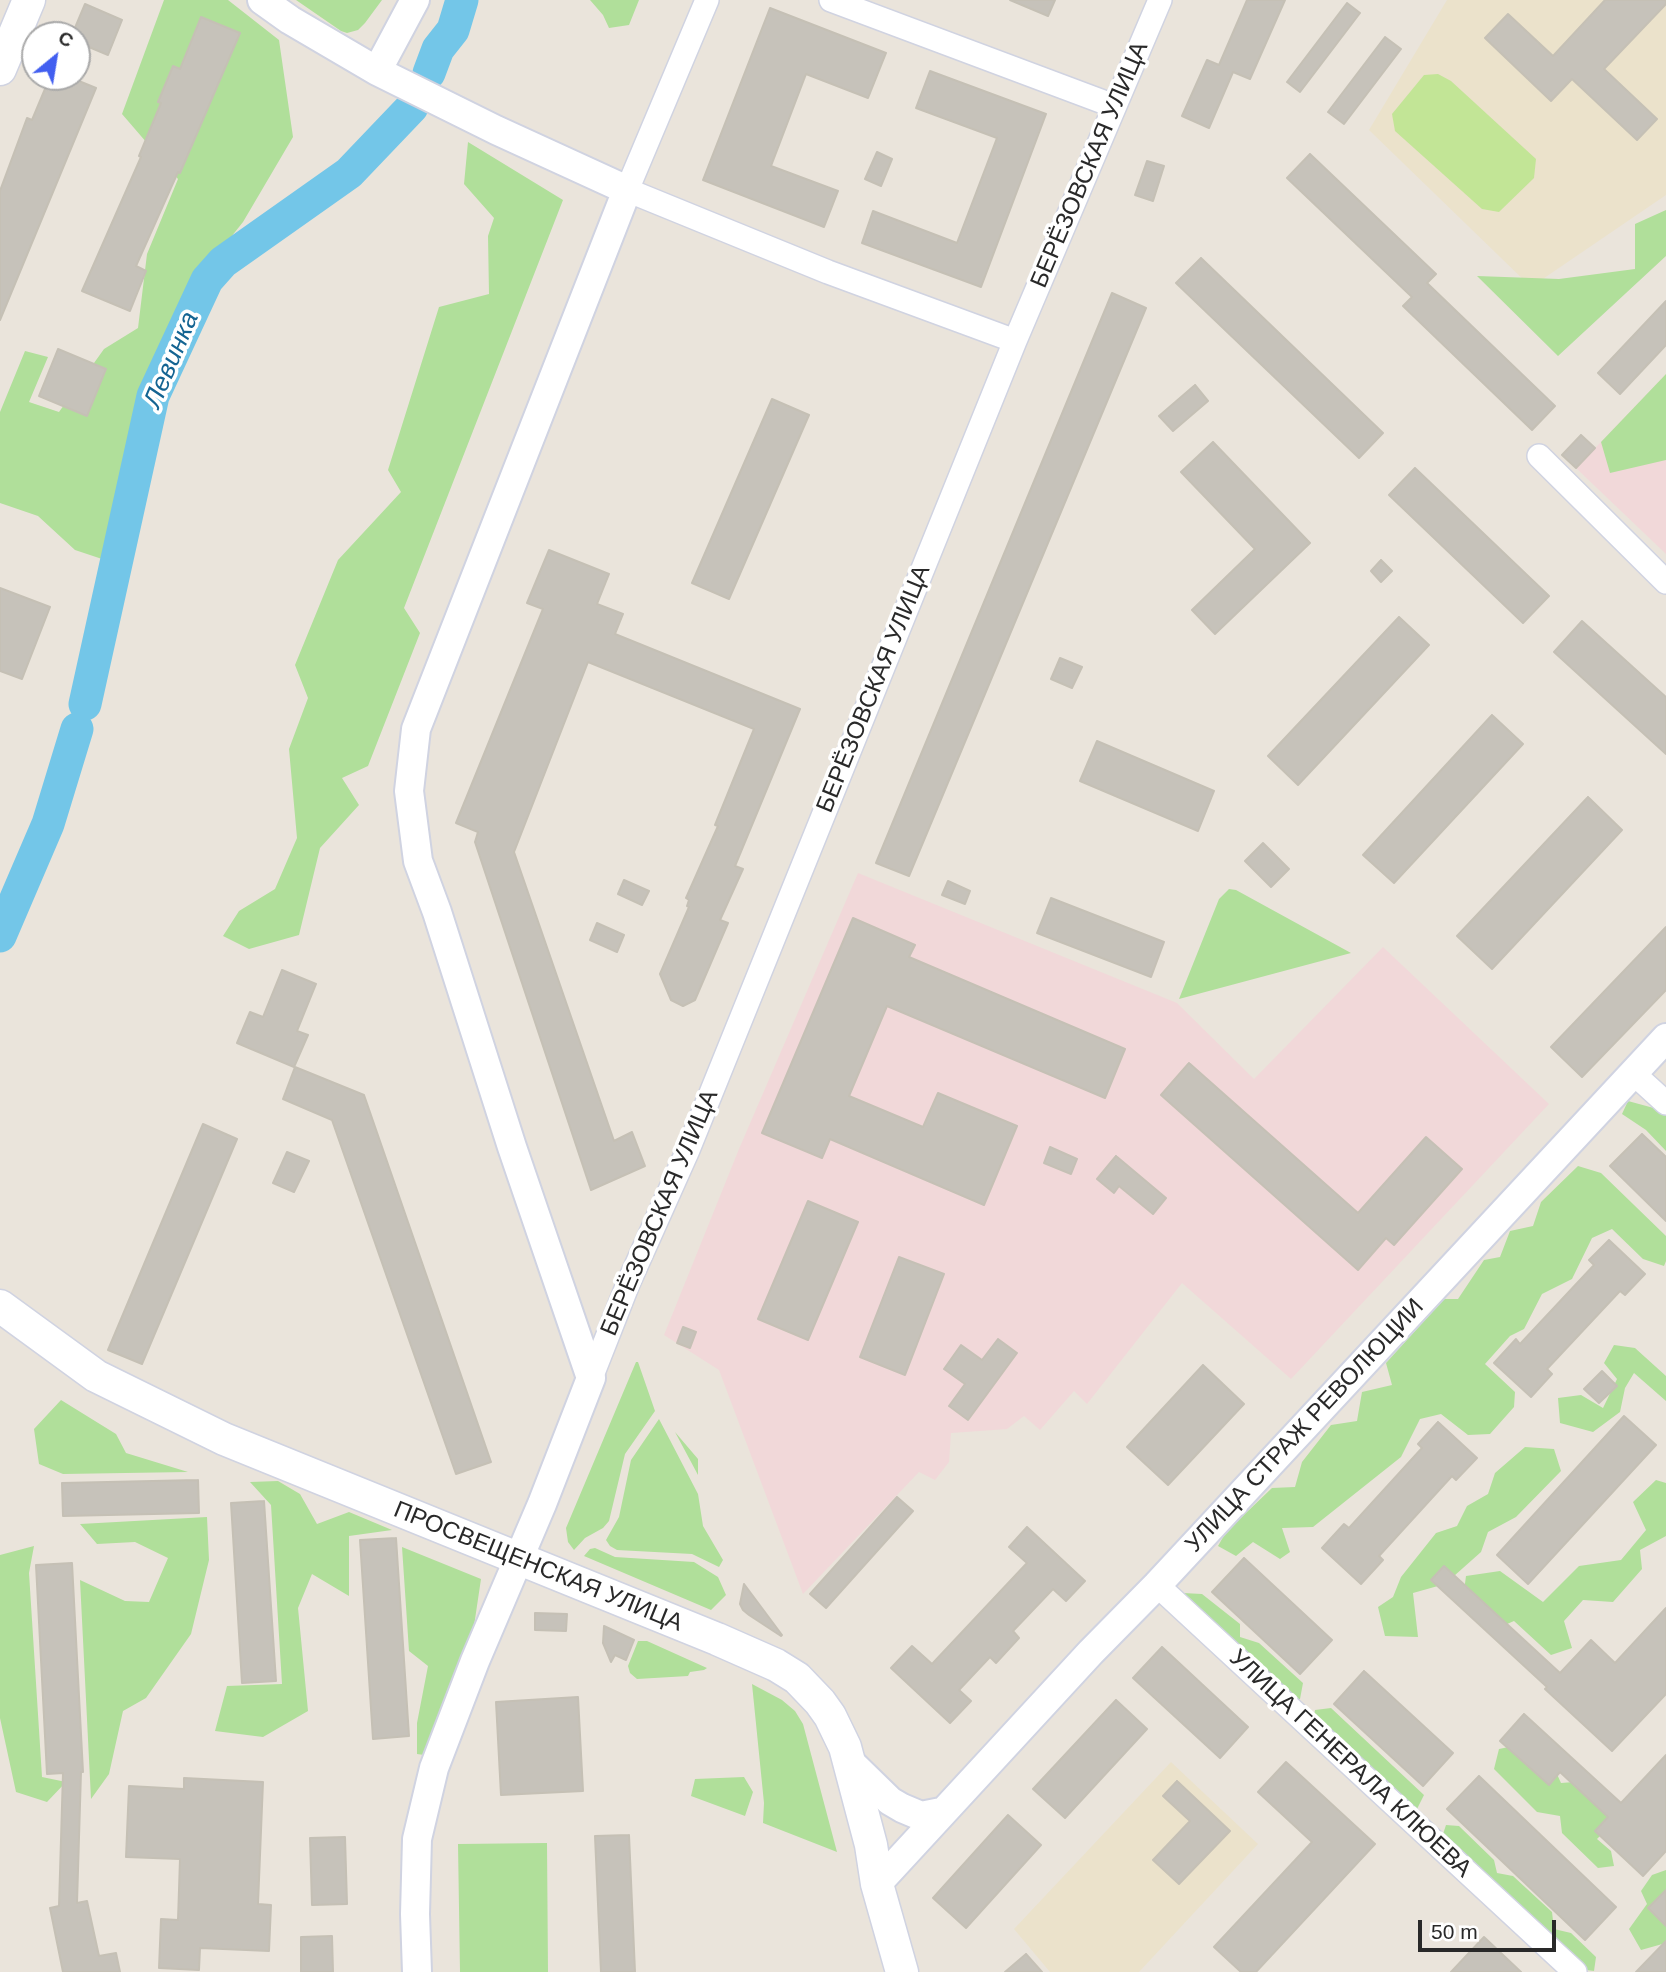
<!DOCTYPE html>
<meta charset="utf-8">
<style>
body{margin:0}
#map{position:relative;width:1666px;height:1972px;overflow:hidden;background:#eae4db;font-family:Helvetica,sans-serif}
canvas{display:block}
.north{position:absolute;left:21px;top:21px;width:70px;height:70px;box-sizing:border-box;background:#fff;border:2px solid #a9a9a9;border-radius:50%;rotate:30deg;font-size:19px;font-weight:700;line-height:28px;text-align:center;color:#292929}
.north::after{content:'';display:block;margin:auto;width:24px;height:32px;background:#425ff0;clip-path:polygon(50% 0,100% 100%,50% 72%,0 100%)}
.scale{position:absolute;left:1418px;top:1920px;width:138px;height:32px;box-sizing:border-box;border:4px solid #292929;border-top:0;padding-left:9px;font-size:21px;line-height:24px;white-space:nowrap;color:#292929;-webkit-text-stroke:5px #fff;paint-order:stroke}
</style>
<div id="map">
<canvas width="1666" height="1972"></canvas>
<div class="north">С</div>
<div class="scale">50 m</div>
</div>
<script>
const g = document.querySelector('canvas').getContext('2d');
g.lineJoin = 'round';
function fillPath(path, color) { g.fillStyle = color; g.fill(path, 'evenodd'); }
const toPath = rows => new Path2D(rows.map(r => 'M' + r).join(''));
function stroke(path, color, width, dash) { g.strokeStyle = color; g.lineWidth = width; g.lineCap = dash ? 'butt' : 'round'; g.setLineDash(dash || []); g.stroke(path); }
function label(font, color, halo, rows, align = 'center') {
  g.font = font + ' Helvetica,sans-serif'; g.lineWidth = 7; g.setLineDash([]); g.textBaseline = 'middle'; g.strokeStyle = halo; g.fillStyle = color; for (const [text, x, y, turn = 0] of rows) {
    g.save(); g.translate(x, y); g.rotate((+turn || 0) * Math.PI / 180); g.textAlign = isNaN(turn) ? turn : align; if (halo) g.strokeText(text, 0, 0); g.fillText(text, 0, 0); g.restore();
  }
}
const education = toPath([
 [1447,0,1666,0,1666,195,1531,287,1369,130],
 [1171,1762,1258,1844,1139,1972,1050,1972,1014,1929]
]);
const medical = toPath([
 [1666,374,1666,554,1576,468],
 [858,873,1177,1003,1254,1079,1383,947,1549,1104,1291,1379,1182,1283,1087,1404,1074,1391,1040,1430,1024,1416,1007,1429,951,1433,949,1462,935,1480,919,1472,803,1594,719,1370,664,1335,739,1149]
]);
const green = toPath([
 [164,0,228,0,279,40,293,137,243,222,199,277,144,394,108,561,75,550,38,516,0,503,0,412,25,351,48,357,29,402,59,412,104,349,138,328,147,254,178,179,122,114],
 [296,0,382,0,365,23,358,30,347,33,341,31],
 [590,0,639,0,629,25,609,28,603,15],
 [468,142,563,200,404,608,420,633,368,766,342,778,359,805,320,848,299,935,249,949,223,936,239,911,275,889,297,838,289,749,308,698,295,665,338,560,401,492,388,470,439,307,489,294,488,236,494,218,464,184],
 [1666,210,1666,256,1558,356,1477,276,1559,279,1635,269,1635,224],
 [1666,374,1666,460,1610,473,1601,442],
 [1229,889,1236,890,1351,953,1179,999,1219,899],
 [1628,1101,1661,1110,1666,1115,1666,1151,1646,1130,1622,1114],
 [1578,1166,1601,1173,1666,1236,1666,1261,1664,1266,1643,1259,1612,1229,1592,1238,1572,1279,1542,1294,1524,1329,1510,1336,1485,1364,1515,1392,1514,1407,1490,1434,1468,1435,1441,1414,1420,1419,1401,1457,1313,1527,1282,1528,1290,1552,1280,1559,1253,1542,1236,1556,1218,1546,1226,1532,1272,1488,1295,1487,1302,1462,1331,1425,1357,1421,1362,1392,1392,1385,1386,1363,1444,1299,1458,1299,1484,1260,1500,1257,1510,1231,1533,1226,1541,1202],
 [1614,1345,1635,1348,1666,1376,1666,1401,1634,1373,1625,1388,1620,1412,1593,1432,1560,1423,1558,1398,1581,1395,1603,1408,1617,1379,1604,1363],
 [636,1362,638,1362,655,1411,625,1454,609,1521,603,1528,585,1538,574,1550,568,1542,566,1528],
 [61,1400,116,1434,126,1453,188,1472,63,1474,39,1464,34,1429],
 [659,1419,698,1494,703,1526,723,1560,719,1567,692,1554,617,1550,610,1546,606,1540,619,1517,631,1460],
 [675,1432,698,1459,698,1475],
 [1525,1447,1554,1449,1561,1471,1516,1517,1488,1532,1481,1552,1445,1584,1413,1593,1418,1637,1385,1636,1378,1607,1393,1597,1401,1577,1436,1533,1457,1526,1467,1506,1488,1494,1495,1473],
 [1656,1480,1666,1483,1666,1536,1640,1550,1642,1569,1613,1602,1583,1600,1564,1621,1572,1648,1551,1655,1514,1621,1491,1631,1462,1606,1466,1576,1500,1571,1543,1602,1579,1566,1621,1560,1646,1530,1633,1502],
 [278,1481,300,1494,317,1524,349,1512,392,1530,349,1536,349,1596,312,1574,298,1608,308,1711,263,1737,215,1731,227,1686,282,1684,271,1505,250,1482],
 [207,1517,209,1560,191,1634,146,1698,123,1711,109,1774,91,1799,80,1580,125,1601,149,1602,168,1558,135,1542,97,1544,80,1524],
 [34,1546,29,1573,42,1777,66,1782,47,1802,16,1792,0,1718,0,1555],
 [402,1547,481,1579,471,1646,431,1756,417,1754,417,1723,428,1666,409,1651],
 [595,1548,615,1557,694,1562,718,1577,726,1595,711,1610,584,1556,590,1549],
 [1183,1593,1202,1594,1240,1624,1240,1637,1259,1643,1303,1683,1300,1699,1286,1701,1238,1659,1237,1644,1217,1642,1183,1612],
 [638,1641,647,1641,707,1668,704,1670,690,1672,688,1676,637,1679,630,1673,628,1666],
 [752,1684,782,1700,795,1711,803,1724,837,1852,763,1823,764,1803],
 [1331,1708,1424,1795,1414,1815,1312,1728,1315,1710],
 [1523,1744,1551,1761,1561,1783,1587,1781,1617,1819,1597,1839,1611,1851,1614,1866,1598,1868,1562,1833,1560,1816,1537,1812,1494,1769,1499,1749],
 [744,1777,753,1792,745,1816,691,1796,695,1779],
 [1446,1825,1459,1826,1494,1860,1497,1873,1513,1876,1552,1912,1554,1929,1571,1933,1596,1957,1594,1971,1579,1969,1498,1895,1492,1878,1474,1872,1441,1840],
 [547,1843,548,1972,460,1972,458,1844],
 [1666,1870,1666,1943,1641,1950,1629,1929,1647,1904,1641,1891,1652,1875]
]);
const pitch = toPath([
 [1438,74,1451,81,1536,159,1534,178,1499,212,1482,209,1395,131,1392,114,1424,75]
]);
const river = toPath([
 [429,73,438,49,453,30,462,0],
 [85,704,153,396,207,280,223,262,349,173,412,107],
 [0,936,48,824,77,729]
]);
const building = toPath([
 [1010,0,1055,0,1048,16,1010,0],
 [1247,0,1285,0,1250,79,1233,72,1209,128,1182,116,1207,60,1219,65,1247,0],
 [1605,0,1666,0,1666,4,1604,69,1657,119,1637,140,1572,79,1551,101,1485,38,1508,14,1553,56,1605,0],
 [1347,3,1360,13,1300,92,1287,82,1347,3],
 [85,4,122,20,108,55,77,42,77,35,72,35,85,4],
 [770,8,886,53,868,98,806,74,771,166,838,191,824,227,703,180,770,8],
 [201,17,240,33,180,173,178,172,136,266,146,271,130,311,82,291,141,157,139,156,161,103,158,102,173,66,180,69,201,17],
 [1385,37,1401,49,1344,124,1328,112,1385,37],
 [930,71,1046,114,981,287,862,243,873,211,957,243,997,138,916,108,930,71],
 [50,77,69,77,96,88,0,320,0,191,27,118,32,120,50,77],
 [877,152,892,159,881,186,865,179,877,152],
 [1310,154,1436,274,1427,283,1555,406,1532,430,1403,306,1412,297,1287,178,1310,154],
 [1147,161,1164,166,1153,201,1135,195,1147,161],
 [1201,258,1383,433,1359,458,1176,283,1201,258],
 [1112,293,1146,308,909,876,876,863,1112,293],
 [1666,301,1666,345,1620,394,1598,373,1666,301],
 [58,349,106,369,87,416,39,396,58,349],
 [1195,385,1208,401,1173,431,1159,416,1195,385],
 [772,399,809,415,729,599,692,583,772,399],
 [1581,435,1595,448,1576,468,1562,455,1581,435],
 [1213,442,1310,543,1215,634,1192,610,1255,549,1181,472,1213,442],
 [1415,468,1549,596,1523,623,1389,495,1415,468],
 [549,550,609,574,597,604,623,614,615,634,800,709,735,866,743,869,720,920,728,923,695,1000,683,1006,671,1000,660,974,689,907,687,906,689,900,686,898,718,826,715,825,754,729,588,662,514,852,614,1141,632,1132,645,1166,591,1190,475,842,478,832,456,823,543,609,527,603,549,550],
 [1381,560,1392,571,1381,582,1371,571,1381,560],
 [0,588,50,607,22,679,0,671,0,588],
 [1399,617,1429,645,1298,785,1268,756,1399,617],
 [1582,621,1666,697,1666,754,1554,652,1582,621],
 [1060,658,1082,667,1072,688,1051,679,1060,658],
 [1492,715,1523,744,1394,883,1363,855,1492,715],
 [1097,741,1214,791,1198,831,1080,781,1097,741],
 [1588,797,1622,830,1492,969,1457,936,1588,797],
 [1263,843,1289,869,1271,887,1245,861,1263,843],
 [624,880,649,891,642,905,618,894,624,880],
 [948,881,970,891,965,904,942,895,948,881],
 [1051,898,1164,942,1151,977,1037,933,1051,898],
 [853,918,915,945,909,957,1125,1049,1105,1098,887,1006,849,1096,923,1127,938,1093,1017,1126,984,1205,830,1139,822,1158,762,1133,853,918],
 [597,923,624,935,617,952,590,940,597,923],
 [1666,927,1666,990,1582,1077,1551,1047,1666,927],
 [282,970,316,984,297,1031,308,1035,294,1067,237,1043,250,1012,263,1017,282,970],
 [1189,1063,1358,1213,1426,1137,1462,1169,1394,1245,1386,1238,1358,1270,1161,1095,1189,1063],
 [295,1067,364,1095,491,1462,456,1474,332,1120,283,1099,295,1067],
 [203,1124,237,1139,142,1364,108,1350,203,1124],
 [1642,1134,1666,1157,1666,1221,1610,1166,1642,1134],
 [1050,1147,1077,1159,1071,1174,1044,1163,1050,1147],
 [287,1152,309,1161,294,1192,273,1183,287,1152],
 [1116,1156,1166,1198,1153,1214,1119,1186,1114,1193,1097,1179,1116,1156],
 [808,1201,858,1222,808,1340,758,1319,808,1201],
 [1609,1240,1645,1274,1625,1295,1620,1291,1547,1369,1552,1374,1531,1397,1494,1363,1516,1339,1520,1344,1594,1265,1589,1260,1609,1240],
 [899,1257,944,1274,905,1375,860,1357,899,1257],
 [683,1327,696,1332,690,1348,677,1343,683,1327],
 [998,1339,1017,1353,968,1420,949,1406,965,1384,944,1369,961,1345,982,1360,998,1339],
 [1203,1365,1244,1404,1168,1485,1127,1447,1203,1365],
 [1602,1371,1617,1386,1599,1403,1584,1389,1602,1371],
 [1624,1416,1656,1445,1528,1584,1497,1555,1624,1416],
 [1438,1422,1477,1458,1456,1480,1452,1476,1379,1556,1383,1560,1361,1584,1322,1548,1344,1524,1349,1528,1422,1448,1418,1444,1438,1422],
 [198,1480,199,1513,63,1516,62,1483,198,1480],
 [897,1497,913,1511,826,1608,810,1594,897,1497],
 [264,1501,276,1681,242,1683,231,1503,264,1501],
 [1027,1527,1085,1581,1066,1601,1053,1589,1013,1631,1019,1638,996,1663,990,1657,959,1690,971,1701,950,1723,891,1668,912,1646,932,1664,1027,1563,1009,1547,1027,1527],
 [396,1538,409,1736,373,1739,360,1540,396,1538],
 [1244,1558,1332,1640,1300,1674,1212,1592,1244,1558],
 [72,1563,83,1772,81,1772,77,1903,87,1901,99,1956,116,1953,120,1972,63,1972,50,1908,59,1906,63,1773,47,1774,36,1565,72,1563],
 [1444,1566,1560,1673,1591,1640,1615,1663,1666,1608,1666,1694,1612,1751,1545,1689,1547,1687,1431,1580,1444,1566],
 [744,1584,782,1635,781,1636,749,1615,743,1610,740,1604,744,1584],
 [535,1613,567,1614,566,1631,535,1630,535,1613],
 [604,1626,634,1640,626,1660,615,1655,611,1662,603,1643,604,1626],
 [1162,1647,1248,1727,1220,1758,1133,1678,1162,1647],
 [1364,1671,1453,1753,1423,1786,1334,1704,1364,1671],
 [578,1697,583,1791,501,1795,496,1702,578,1697],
 [1116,1700,1147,1729,1065,1818,1033,1789,1116,1700],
 [1524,1714,1621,1803,1666,1755,1666,1851,1643,1876,1595,1831,1608,1817,1560,1772,1549,1785,1500,1741,1524,1714],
 [1286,1762,1375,1844,1256,1972,1241,1972,1214,1947,1312,1842,1258,1792,1286,1762],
 [1479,1776,1616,1907,1585,1940,1447,1809,1479,1776],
 [184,1778,263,1782,258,1904,271,1905,269,1951,200,1948,199,1970,159,1968,161,1919,178,1920,180,1859,126,1857,129,1786,184,1789,184,1778],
 [1177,1781,1230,1831,1179,1884,1153,1860,1190,1821,1163,1796,1177,1781],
 [1008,1815,1041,1845,966,1928,933,1898,1008,1815],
 [629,1835,635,1972,601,1972,595,1836,629,1835],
 [345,1837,347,1904,312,1905,310,1838,345,1837],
 [1666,1890,1666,1926,1648,1908,1666,1890],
 [332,1936,333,1972,301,1972,301,1937,332,1936],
 [1484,1937,1521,1972,1451,1972,1484,1937],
 [1666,1941,1666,1972,1636,1972,1666,1941],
 [1026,1954,1042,1972,1005,1972,1026,1954]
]);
const minor = toPath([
 [707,0,627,190,828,272,1015,341],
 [831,0,1114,106],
 [1539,456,1666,582],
 [1633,1073,1666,1103],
 [591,1378,628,1284,688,1150,1015,341,1160,0],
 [1157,1585,1575,1972]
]);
const tertiary = toPath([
 [262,0,290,20,377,71,496,130,627,190,416,729,409,791,418,861,437,912,512,1147,591,1378,542,1504,475,1661,434,1768,417,1839,415,1914,417,1972],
 [377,71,415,0],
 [850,1762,890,1801,902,1808,921,1816,941,1812],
 [877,1884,1091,1652,1157,1585,1666,1038]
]);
const secondary = toPath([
 [0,69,29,0],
 [0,1306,96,1376,224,1439,717,1639,776,1665,797,1678,820,1702,830,1716,845,1747,871,1845,877,1884,902,1972]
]);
const streetNames = [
 ["БЕРЁЗОВСКАЯ УЛИЦА",1090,165,-67],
 ["БЕРЁЗОВСКАЯ УЛИЦА",874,689,-68],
 ["БЕРЁЗОВСКАЯ УЛИЦА",660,1213,-67],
 ["УЛИЦА СТРАЖ РЕВОЛЮЦИИ",1305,1426,-47],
 ["ПРОСВЕЩЕНСКАЯ УЛИЦА",538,1567,22],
 ["УЛИЦА ГЕНЕРАЛА КЛЮЕВА",1350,1764,43]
];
const waterNames = [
 ["Левинка",172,360,-67]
];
fillPath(education, '#ebe2cb');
fillPath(medical, '#f1d8d9');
fillPath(green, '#b0df9a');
fillPath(pitch, '#c2e596');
stroke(river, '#73c6e8', 33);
fillPath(building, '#c6c2ba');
stroke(building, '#c5c0b5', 2);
stroke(minor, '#d0d3e1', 26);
stroke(tertiary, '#d0d3e1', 32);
stroke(secondary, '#d0d3e1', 35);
stroke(minor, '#fff', 23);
stroke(tertiary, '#fff', 28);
stroke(secondary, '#fff', 32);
label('24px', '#292929', '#fff', streetNames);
label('italic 26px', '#146492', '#fff', waterNames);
</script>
